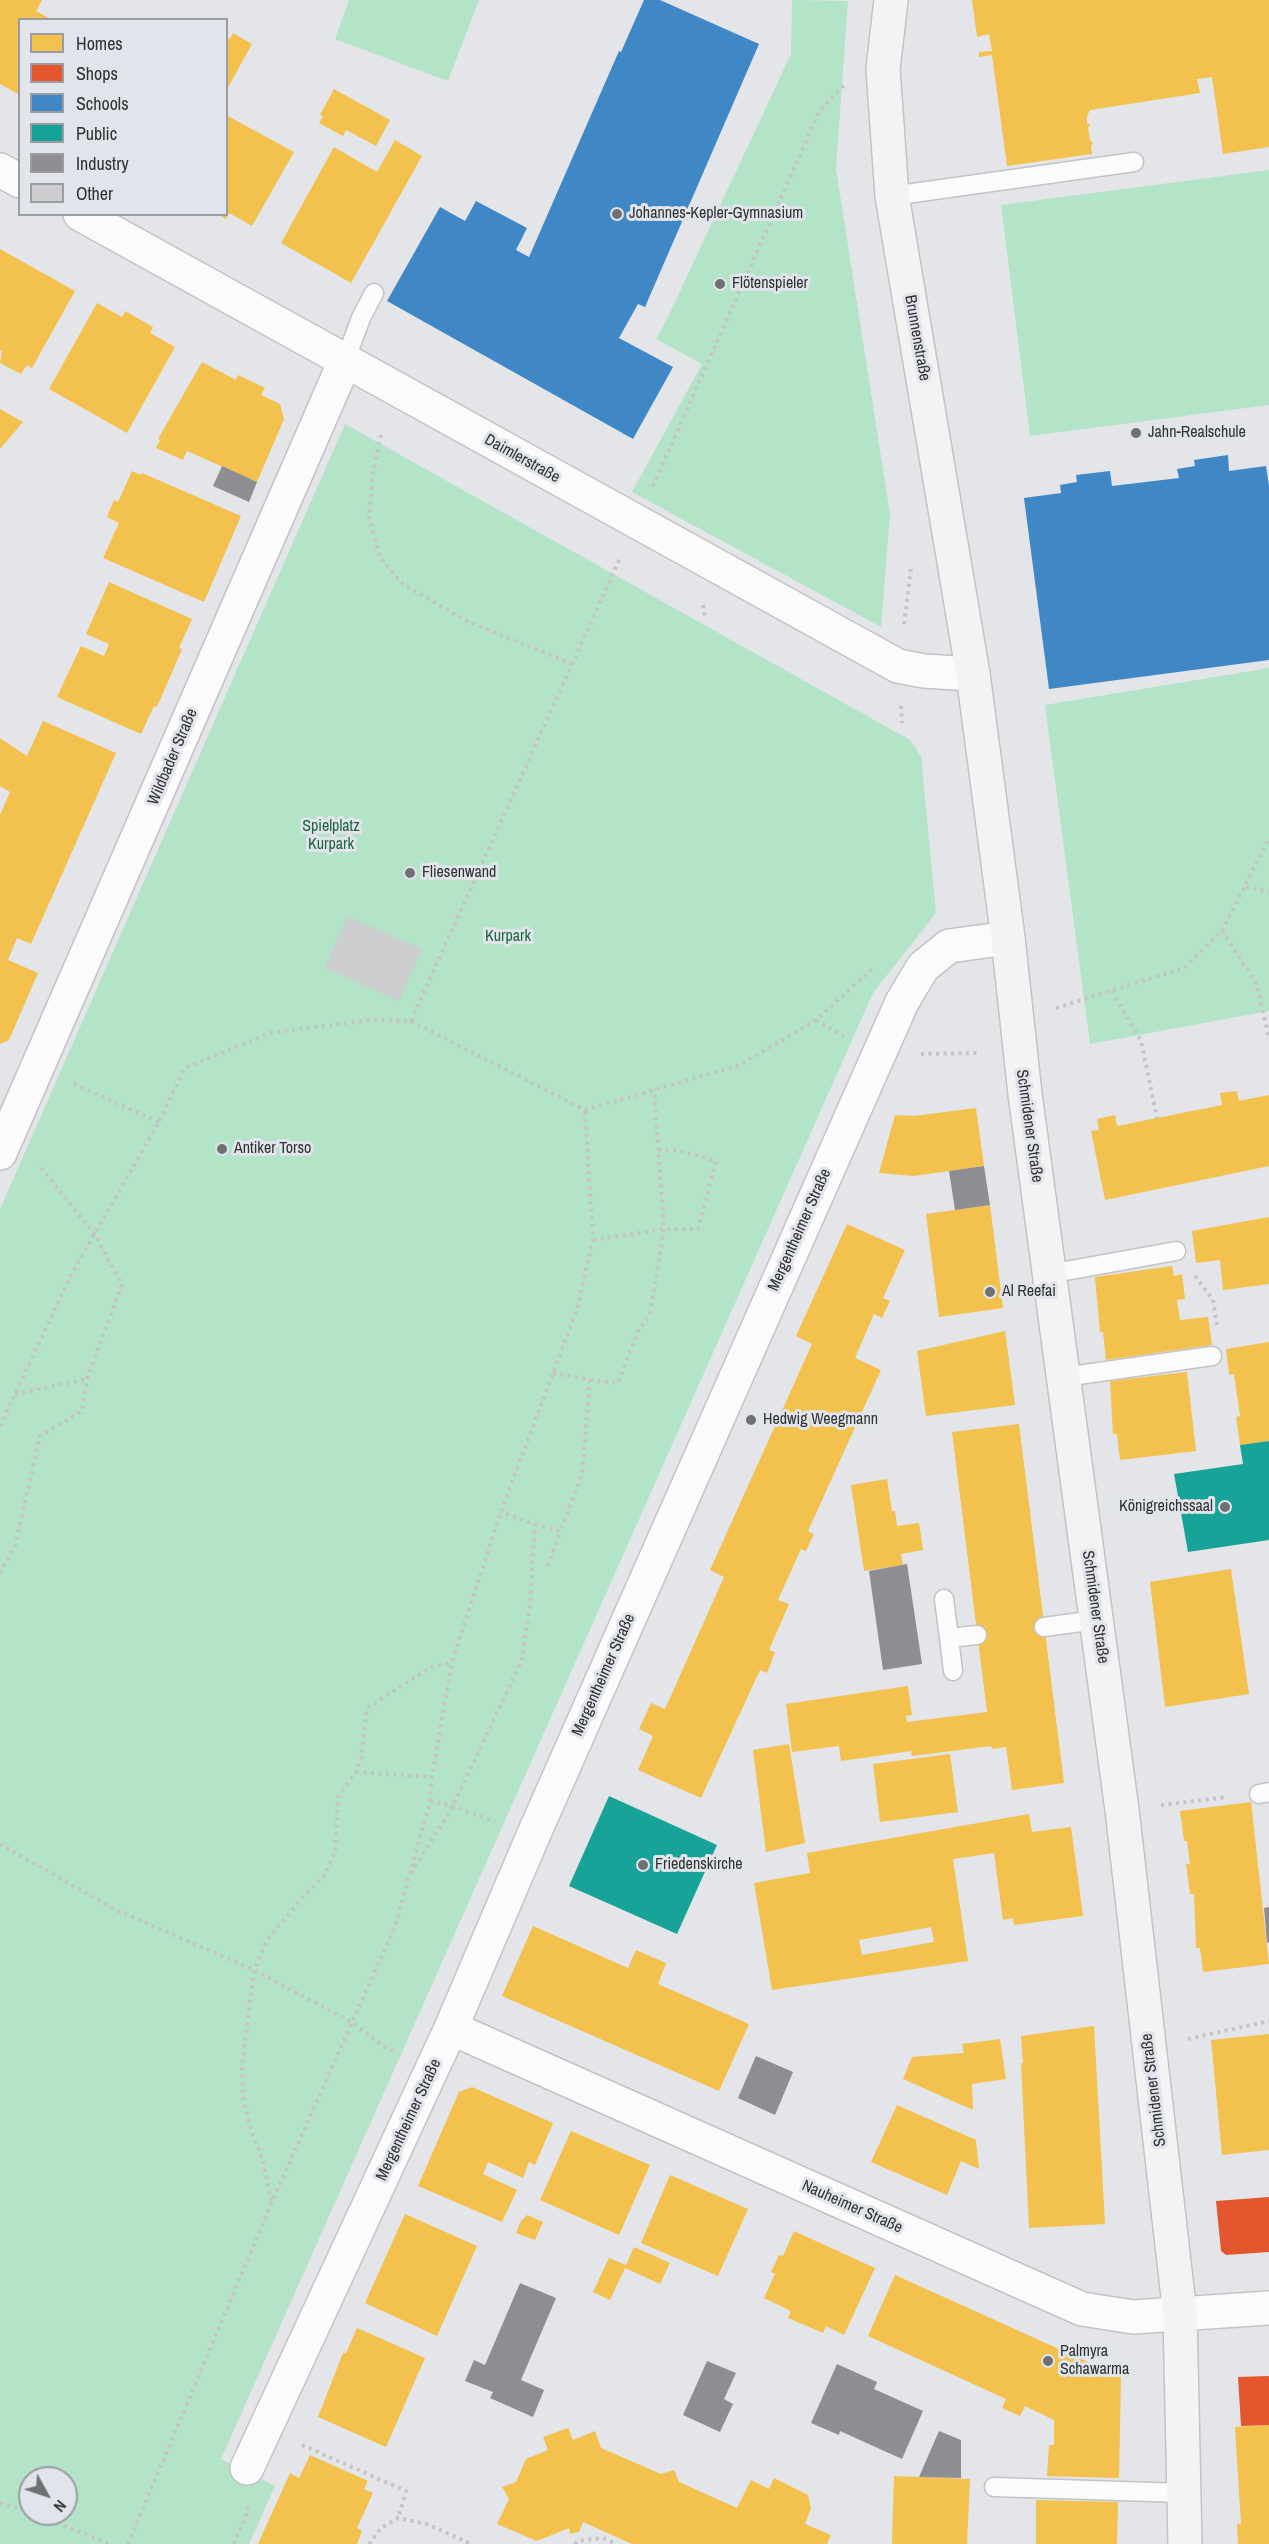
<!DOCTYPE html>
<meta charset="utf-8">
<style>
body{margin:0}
#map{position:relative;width:1269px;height:2544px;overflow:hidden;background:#e3e5e8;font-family:"Archivo Narrow",sans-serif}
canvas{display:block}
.legend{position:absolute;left:18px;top:18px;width:210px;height:198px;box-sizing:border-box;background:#e1e4ea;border:2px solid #9a9ca1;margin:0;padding:8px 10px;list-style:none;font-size:18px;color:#303133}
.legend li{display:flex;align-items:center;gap:12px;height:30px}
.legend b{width:30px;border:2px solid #9a9ca1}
.north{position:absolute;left:18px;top:2466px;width:60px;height:60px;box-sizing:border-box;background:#e1e4ea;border:2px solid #9a9ca1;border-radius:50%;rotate:130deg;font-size:16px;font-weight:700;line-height:24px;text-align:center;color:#303133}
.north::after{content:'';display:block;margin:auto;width:21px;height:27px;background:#6f7072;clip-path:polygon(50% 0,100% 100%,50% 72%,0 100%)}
</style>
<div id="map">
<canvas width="1269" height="2544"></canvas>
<ul class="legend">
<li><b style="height:16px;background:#f2c14e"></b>Homes</li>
<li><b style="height:16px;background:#e4572e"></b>Shops</li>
<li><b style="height:16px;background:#3f88c5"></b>Schools</li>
<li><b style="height:16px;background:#17a398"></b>Public</li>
<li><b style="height:16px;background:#8d8d92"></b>Industry</li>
<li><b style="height:16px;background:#cccdcf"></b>Other</li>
</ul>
<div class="north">N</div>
</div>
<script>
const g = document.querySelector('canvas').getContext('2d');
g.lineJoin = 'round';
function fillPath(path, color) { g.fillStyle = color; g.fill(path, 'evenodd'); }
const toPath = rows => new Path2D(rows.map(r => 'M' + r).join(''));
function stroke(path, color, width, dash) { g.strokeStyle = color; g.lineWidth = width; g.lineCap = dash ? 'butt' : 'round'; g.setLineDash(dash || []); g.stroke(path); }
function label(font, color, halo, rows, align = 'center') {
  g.font = font + ' "Archivo Narrow",sans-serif'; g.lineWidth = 6; g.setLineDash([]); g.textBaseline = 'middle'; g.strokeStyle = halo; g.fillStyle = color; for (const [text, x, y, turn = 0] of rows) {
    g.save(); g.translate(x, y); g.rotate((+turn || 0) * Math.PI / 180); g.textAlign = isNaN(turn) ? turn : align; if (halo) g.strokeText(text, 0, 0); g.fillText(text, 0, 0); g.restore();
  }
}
const green = toPath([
 [349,0,479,0,448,81,335,39],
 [792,0,848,1,836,169,890,514,881,627,632,492,702,364,656,339,667,319,791,54],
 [1269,170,1269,405,1030,436,1001,205],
 [345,424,910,740,921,756,936,913,873,993,221,2459,275,2486,249,2544,0,2544,0,1209],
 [30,2478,66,2478,66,2514,30,2514],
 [1269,668,1269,1011,1090,1044,1045,705]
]);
const homes = toPath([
 [0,0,42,0,36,11,52,20,20,20,20,95,0,84],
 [972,0,1269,0,1269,147,1223,154,1212,77,1197,79,1200,93,1090,110,1087,116,1087,123,1091,125,1088,127,1090,140,1093,143,1091,146,1092,154,1007,166,992,55,979,57,979,52,992,51,989,34,977,37],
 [233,33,252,44,226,91,226,37,230,39],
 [334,89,390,120,376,146,346,130,343,136,319,123,323,116,320,115],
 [226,115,294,152,252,226,229,213,226,219,217,214,226,214],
 [395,140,422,156,351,283,281,243,334,147,377,172],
 [0,249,75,291,32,368,27,365,21,374,0,363,2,351,0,350],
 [97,303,122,317,125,311,153,327,150,333,175,347,127,433,49,389],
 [202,362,236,380,238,375,265,388,261,395,280,404,284,419,257,482,187,451,183,460,156,448,160,440,158,439],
 [0,409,23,422,0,449],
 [132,471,141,475,142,473,241,516,204,602,103,558,119,523,107,517,114,500,118,502],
 [109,582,192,619,179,648,182,649,157,707,154,706,141,734,57,697,81,646,104,656,109,644,86,634],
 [43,721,116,753,31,944,17,938,8,960,38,973,9,1040,0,1044,0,815,10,792,0,786,0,738,27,756],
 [1237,1091,1239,1101,1269,1095,1269,1166,1105,1200,1091,1131,1099,1130,1097,1119,1115,1115,1117,1126,1222,1105,1220,1093],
 [976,1108,984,1166,914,1176,879,1173,895,1115,914,1116],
 [990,1205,1003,1308,939,1317,926,1214],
 [1269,1217,1269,1284,1223,1290,1220,1260,1196,1263,1192,1231],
 [847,1224,905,1250,883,1298,890,1301,882,1318,874,1314,855,1358,881,1370,808,1531,814,1534,806,1551,801,1549,778,1600,789,1604,769,1650,775,1652,767,1673,760,1670,701,1798,638,1770,653,1736,639,1729,651,1703,665,1709,724,1577,710,1570,812,1344,796,1336],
 [1172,1266,1174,1276,1182,1274,1185,1299,1177,1300,1180,1320,1208,1317,1212,1345,1106,1360,1103,1332,1100,1332,1095,1277],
 [1005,1331,1015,1405,926,1416,917,1351],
 [1269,1342,1269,1441,1240,1445,1236,1417,1240,1416,1234,1374,1229,1375,1226,1349],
 [1187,1372,1196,1451,1120,1460,1117,1434,1113,1434,1110,1381],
 [1019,1424,1064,1783,1012,1790,1006,1747,992,1749,991,1746,912,1756,911,1751,841,1761,839,1746,792,1752,786,1704,908,1686,912,1715,906,1716,907,1722,987,1712,952,1432],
 [887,1479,892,1511,895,1511,897,1526,919,1523,923,1550,901,1554,903,1565,864,1571,851,1485],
 [1231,1569,1249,1694,1165,1707,1150,1582],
 [789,1744,805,1843,766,1852,753,1750],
 [950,1754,958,1812,880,1822,873,1764],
 [1251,1802,1269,1964,1203,1972,1200,1948,1196,1948,1194,1894,1190,1894,1186,1864,1190,1864,1187,1841,1184,1841,1180,1811],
 [1029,1814,1032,1832,1071,1827,1083,1916,1014,1925,1013,1918,1003,1920,994,1853,953,1859,968,1961,772,1990,754,1883,810,1873,807,1853],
 [931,1927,934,1942,862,1955,859,1940],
 [533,1926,628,1968,636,1950,666,1963,658,1984,749,2024,719,2091,502,1996],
 [1094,2026,1105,2224,1029,2228,1021,2063,1023,2063,1021,2036],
 [1269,2034,1269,2150,1222,2155,1211,2040],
 [1000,2039,1006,2079,972,2084,973,2110,903,2079,912,2057,964,2053,962,2044],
 [472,2087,553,2123,535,2165,529,2162,523,2178,488,2162,483,2174,517,2190,502,2222,418,2186,459,2092],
 [897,2105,976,2140,979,2169,961,2161,947,2195,871,2162],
 [571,2131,650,2165,619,2235,540,2200],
 [670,2175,748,2209,718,2276,641,2243],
 [405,2214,477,2246,437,2336,365,2303],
 [527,2215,543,2222,535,2240,516,2233,521,2221],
 [794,2231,875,2268,844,2335,826,2326,823,2333,788,2318,791,2311,764,2298,775,2274,771,2272,779,2255,783,2256],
 [634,2247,670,2263,660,2284,625,2268,610,2300,593,2292,609,2258,626,2265],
 [895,2275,1121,2377,1119,2478,1047,2476,1049,2445,1054,2445,1054,2420,1025,2406,1020,2416,1002,2408,1006,2399,868,2336],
 [357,2328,425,2358,386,2447,318,2417,343,2353,346,2353],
 [1269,2425,1269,2544,1238,2544,1237,2524,1241,2524,1235,2427],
 [568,2428,573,2440,595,2431,601,2448,661,2474,674,2470,679,2482,737,2508,751,2480,769,2489,774,2478,808,2495,811,2508,805,2524,831,2535,827,2544,632,2544,583,2522,579,2532,570,2534,569,2528,537,2541,497,2524,509,2499,502,2487,516,2482,526,2459,548,2450,543,2437],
 [310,2455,368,2481,364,2489,373,2493,357,2528,362,2531,357,2544,258,2544,290,2473,299,2478],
 [894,2476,970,2479,967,2544,892,2544],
 [1036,2500,1118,2502,1117,2544,1036,2544]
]);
const shops = toPath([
 [1269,2197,1269,2252,1226,2255,1221,2251,1216,2201],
 [1269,2376,1269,2425,1241,2426,1238,2377]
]);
const schools = toPath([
 [644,0,660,0,759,44,645,307,638,304,619,338,673,367,633,439,387,301,440,207,465,221,476,201,527,228,516,250,529,257,619,51,621,52],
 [1228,455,1229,471,1266,466,1269,486,1269,660,1049,689,1024,498,1061,493,1060,485,1077,482,1076,475,1110,471,1112,486,1179,478,1177,469,1195,466,1194,460]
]);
const public = toPath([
 [1269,1441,1269,1540,1188,1552,1174,1474,1243,1464,1240,1445],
 [609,1796,717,1845,677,1934,569,1886]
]);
const industry = toPath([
 [222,466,257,482,249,502,213,486],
 [984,1166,990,1205,955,1210,949,1171],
 [907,1564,922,1664,883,1670,869,1571],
 [1269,1907,1269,1942,1267,1943,1264,1908],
 [756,2056,793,2072,775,2115,738,2098],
 [520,2283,556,2298,521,2380,544,2390,533,2417,490,2398,493,2392,465,2381,474,2360,485,2365],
 [707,2361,736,2373,724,2399,733,2404,720,2432,683,2415],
 [837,2364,877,2382,874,2389,923,2411,902,2459,840,2431,839,2435,811,2423],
 [939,2431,961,2440,961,2478,919,2477]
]);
const building = toPath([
 [347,916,422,949,399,1001,325,968]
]);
const path = toPath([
 [381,435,373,472,369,517,380,558,404,585,469,622,572,664],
 [653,486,819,112,844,85],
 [703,605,705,617],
 [904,624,911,568],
 [901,706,902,723],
 [1246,887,1269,892],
 [1222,931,1257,985,1269,1038],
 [1112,991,1141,1041,1157,1118],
 [1056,1008,1184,968,1222,931,1269,838],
 [816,1020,844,1036],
 [411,1021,585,1110,740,1065,816,1020,873,968],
 [921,1054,980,1053],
 [74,1084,159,1122],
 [593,1240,664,1229,698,1229,716,1161,677,1150,658,1151],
 [1195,1276,1213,1300,1217,1325],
 [590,1380,618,1383,638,1331,650,1314,664,1229,654,1089],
 [15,1394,87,1379],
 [0,1426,72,1273,159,1122,185,1068,270,1033,370,1020,411,1021,620,558],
 [535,1524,560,1532,582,1475,590,1380,553,1373],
 [548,1566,560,1532],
 [0,1573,15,1546,40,1436,82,1411,87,1379,122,1285,95,1235,38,1164],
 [356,1772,432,1777],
 [430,1801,453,1806,495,1822],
 [1161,1805,1228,1797],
 [0,1844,114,1909,254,1970,353,2023,386,2048,396,2053],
 [411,1873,453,1806,522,1660,530,1603,535,1524,501,1512],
 [1188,2039,1269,2021],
 [271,2201,263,2160,251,2130,243,2098,242,2066,254,1970,267,1940,304,1896,324,1876,335,1853,338,1797,356,1772,361,1759,367,1708,431,1667,452,1662],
 [302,2445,406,2491,398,2518],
 [0,2503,30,2512],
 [36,2514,109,2544],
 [128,2544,272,2202,396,1924,430,1801,432,1777,452,1662,501,1512,577,1309,593,1240,585,1110],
 [234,2544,247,2513,247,2506],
 [369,2544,381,2528,398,2518,427,2524,471,2544],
 [575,2544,577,2541,603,2538,617,2544]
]);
const service = toPath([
 [892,196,1134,162],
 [345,361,361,318,374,293],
 [1049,1274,1176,1251],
 [1064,1377,1212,1356],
 [944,1599,949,1638,977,1635],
 [1044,1627,1096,1620],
 [949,1638,953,1671],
 [1259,1794,1269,1792],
 [994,2487,1184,2493]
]);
const minor = toPath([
 [0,170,20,181],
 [80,214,898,666,924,671,973,674],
 [0,1153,345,361],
 [451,2028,1082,2309,1133,2317,1269,2308],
 [247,2468,451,2028,533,1836,902,1002,923,967,949,946,1008,938]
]);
const secondary = toPath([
 [891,0,883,69,892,196,973,674,1008,938,1025,1094,1122,1810,1180,2314,1185,2544]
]);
const markers = [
 [617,214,6,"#6f7072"],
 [720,284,6,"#6f7072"],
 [1136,433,6,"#6f7072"],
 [410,873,6,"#6f7072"],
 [222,1149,6,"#6f7072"],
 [990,1292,6,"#6f7072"],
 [751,1420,6,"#6f7072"],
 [1225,1507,6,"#6f7072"],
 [643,1865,6,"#6f7072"],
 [1048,2361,6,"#6f7072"]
];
const poiNames = [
 ["Johannes-Kepler-Gymnasium",629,214],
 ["Flötenspieler",732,284],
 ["Jahn-Realschule",1148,433],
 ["Fliesenwand",422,873],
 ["Antiker Torso",234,1149],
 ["Al Reefai",1002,1292],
 ["Hedwig Weegmann",763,1420],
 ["Königreichssaal",1213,1507,"right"],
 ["Friedenskirche",655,1865],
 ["Palmyra",1060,2352],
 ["Schawarma",1060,2370]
];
const streetNames = [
 ["Brunnenstraße",917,338,80],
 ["Daimlerstraße",522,459,29],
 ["Wildbader Straße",173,757,-67],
 ["Schmidener Straße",1029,1126,82],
 ["Mergentheimer Straße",800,1230,-66],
 ["Schmidener Straße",1095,1607,82],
 ["Mergentheimer Straße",604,1675,-66],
 ["Schmidener Straße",1154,2090,-97],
 ["Mergentheimer Straße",409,2120,-65],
 ["Nauheimer Straße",852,2207,24]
];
const parkNames = [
 ["Spielplatz",331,827],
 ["Kurpark",331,845],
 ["Kurpark",508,937]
];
fillPath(green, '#b3e4c7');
fillPath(homes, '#f2c14e');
fillPath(shops, '#e4572e');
fillPath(schools, '#3f88c5');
fillPath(public, '#17a398');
fillPath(industry, '#8d8d92');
fillPath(building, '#cccdcf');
stroke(service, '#c2c3c5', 21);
stroke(minor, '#c2c3c5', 36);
stroke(secondary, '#c2c3c5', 36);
stroke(path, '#c4c4c5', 4, [3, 4.5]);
stroke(service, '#fbfbfc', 18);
stroke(minor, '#fbfbfc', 33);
stroke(secondary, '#f5f2f3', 33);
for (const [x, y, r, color] of markers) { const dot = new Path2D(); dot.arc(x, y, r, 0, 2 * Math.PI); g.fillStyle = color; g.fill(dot); stroke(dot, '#e1e4ea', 2); }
label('16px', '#303133', '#e1e4ea', poiNames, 'left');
label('16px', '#303133', '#e1e4ea', streetNames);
label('16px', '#1d653e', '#e1e4ea', parkNames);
</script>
